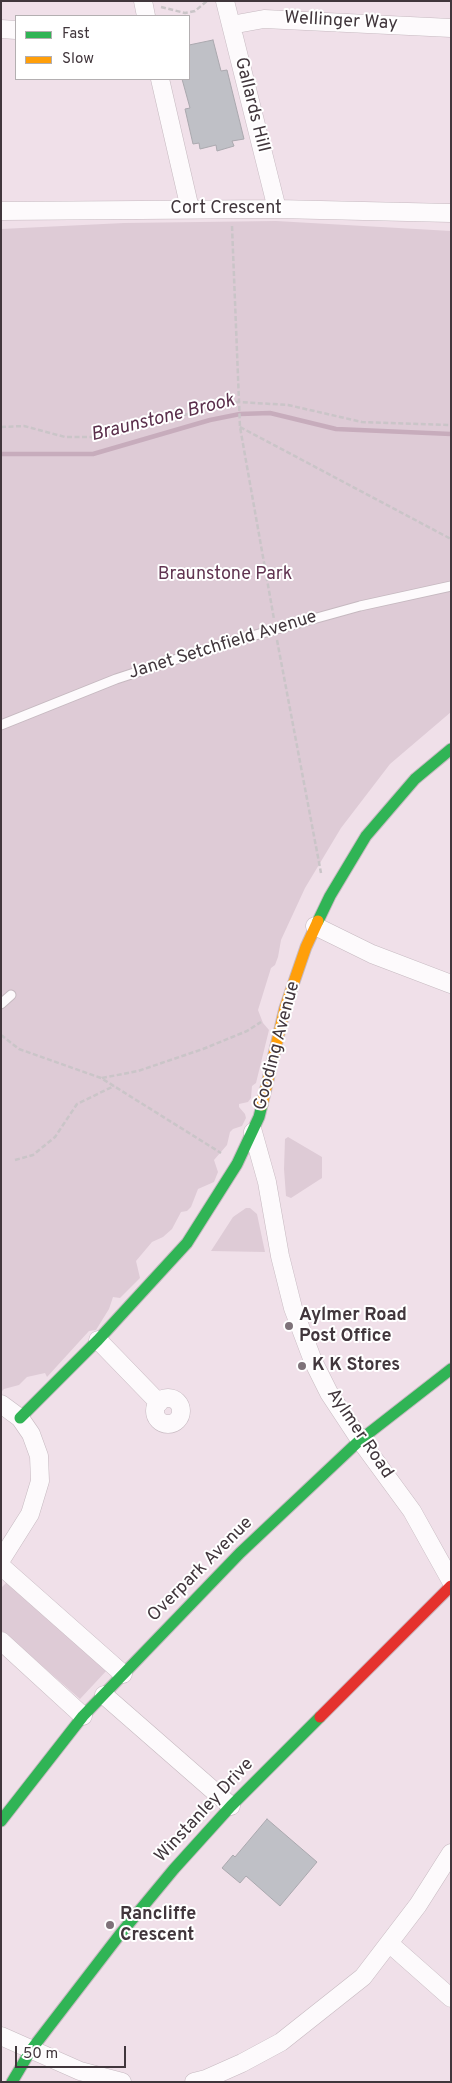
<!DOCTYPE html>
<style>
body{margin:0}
#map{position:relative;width:452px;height:2083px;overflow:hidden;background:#f0e0e9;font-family:Overpass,sans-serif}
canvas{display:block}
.frame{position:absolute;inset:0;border:2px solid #41363c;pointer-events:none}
.legend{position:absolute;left:15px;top:15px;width:175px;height:65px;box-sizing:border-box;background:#fff;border:1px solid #b3afb1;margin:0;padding:6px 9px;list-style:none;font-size:15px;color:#41363c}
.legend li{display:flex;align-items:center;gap:10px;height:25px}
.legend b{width:25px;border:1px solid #b3afb1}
.scale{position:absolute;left:15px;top:2046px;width:111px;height:22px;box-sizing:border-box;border:2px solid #41363c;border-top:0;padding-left:6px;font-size:15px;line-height:18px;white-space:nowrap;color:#41363c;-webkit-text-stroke:4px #fff;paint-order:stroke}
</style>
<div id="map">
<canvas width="452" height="2083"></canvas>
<div class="frame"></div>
<ul class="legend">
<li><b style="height:6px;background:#30b455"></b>Fast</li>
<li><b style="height:6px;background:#ff9f0a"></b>Slow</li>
</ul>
<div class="scale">50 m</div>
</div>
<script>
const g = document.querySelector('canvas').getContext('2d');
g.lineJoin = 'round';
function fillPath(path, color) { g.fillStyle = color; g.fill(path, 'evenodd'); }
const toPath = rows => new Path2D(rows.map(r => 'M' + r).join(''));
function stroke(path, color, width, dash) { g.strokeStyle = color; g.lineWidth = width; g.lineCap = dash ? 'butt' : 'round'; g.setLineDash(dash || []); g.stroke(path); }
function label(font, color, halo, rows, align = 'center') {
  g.font = font + ' Overpass,sans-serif'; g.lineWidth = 4; g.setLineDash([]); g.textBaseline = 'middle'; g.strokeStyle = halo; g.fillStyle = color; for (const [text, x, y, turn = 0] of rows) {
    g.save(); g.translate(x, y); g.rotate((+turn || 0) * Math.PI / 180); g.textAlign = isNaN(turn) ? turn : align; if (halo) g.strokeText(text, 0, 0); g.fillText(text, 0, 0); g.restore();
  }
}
const green = toPath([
 [276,221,451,231,451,712,390,764,341,828,305,888,281,940,278,957,275,965,271,968,258,1010,263,1023,269,1030,256,1083,252,1086,251,1098,248,1102,239,1104,239,1107,245,1114,246,1118,242,1126,233,1129,230,1132,227,1145,214,1160,218,1172,214,1182,198,1189,191,1207,187,1211,181,1212,172,1229,163,1237,152,1242,136,1261,140,1278,120,1298,113,1297,109,1309,96,1330,89,1331,47,1377,45,1373,27,1377,19,1385,4,1389,1,1392,1,229,124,223],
 [288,1137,322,1157,322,1178,291,1198,286,1196,284,1169,285,1139],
 [246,1208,250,1208,257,1214,265,1252,211,1251,233,1217],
 [8,1581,108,1669,80,1699,1,1630,1,1588]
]);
const stream = toPath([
 [1,454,93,454,210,420,240,414,270,413,336,429,451,434]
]);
const building = toPath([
 [213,40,221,71,227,70,244,139,232,141,234,146,217,151,216,145,200,149,199,143,193,144,185,109,190,108,182,79,189,79,189,45,213,40],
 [267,1819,317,1862,280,1906,246,1876,240,1883,222,1868,233,1855,235,1857,267,1819]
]);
const path = toPath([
 [161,7,185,13,195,11,207,1],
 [232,226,240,427,274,619],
 [1,427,24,426,65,437,92,437,170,419,224,404,239,402,288,405,362,422,451,425],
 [240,427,451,539],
 [277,640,321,873],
 [1,1035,19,1049,101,1078,221,1153],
 [102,1078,138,1071,203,1049,247,1031,261,1022],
 [15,1160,33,1155,55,1137,77,1104,114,1086]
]);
const lane = toPath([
 [1,725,116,679,223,644,360,606,451,586],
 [1,1004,11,995]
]);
const street = toPath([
 [143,1,146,16],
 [225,1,277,209],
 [231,25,264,19,451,28],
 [1,29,16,30],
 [160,79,190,209],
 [1,211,277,209,451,213],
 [315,926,372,954,451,984],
 [253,1132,267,1182,280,1256,293,1308,313,1361,329,1393,360,1440,412,1511,451,1581],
 [98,1340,159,1403],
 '155 1411a13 13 0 1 1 26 0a13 13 0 1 1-26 0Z',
 [1,1404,20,1418,31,1434,39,1456,40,1481,30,1514,1,1560],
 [1,1566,123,1674],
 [1,1641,83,1716],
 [104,1695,231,1806],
 [390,1944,451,1998],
 [1,2036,80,2071,122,2082],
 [194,2082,206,2079,242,2063,281,2042,363,1977,418,1905,451,1853]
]);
const fast = toPath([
 [318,921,330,896,366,836,415,779,451,749],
 [20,1418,98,1340,187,1243,237,1164,259,1117,262,1105],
 [1,1821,83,1716,240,1553,360,1440,451,1369],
 [12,2082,31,2050,121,1933,174,1869,231,1806,320,1717]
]);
const slow = toPath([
 [262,1105,285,1008,306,947,318,921]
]);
const jam = toPath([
 [320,1717,451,1586]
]);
const markers = [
 [289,1326,5,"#7e7279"],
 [302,1366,5,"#7e7279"],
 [110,1925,5,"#7e7279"]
];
const streetNames = [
 ["Wellinger Way",341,22,3],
 ["Gallards Hill",251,105,76],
 ["Cort Crescent",226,209],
 ["Janet Setchfield Avenue",223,646,-17],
 ["Gooding Avenue",278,1046,-75],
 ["Aylmer Road",359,1434,56],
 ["Overpark Avenue",201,1570,-45],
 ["Winstanley Drive",205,1811,-47]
];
const parkNames = [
 ["Braunstone Park",225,575]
];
const poiNames = [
 ["Aylmer Road",299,1316],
 ["Post Office",299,1337],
 ["K K Stores",312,1366],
 ["Rancliffe",120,1915],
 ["Crescent",120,1936]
];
const waterNames = [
 ["Braunstone Brook",163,419,-14]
];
fillPath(green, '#decbd6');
stroke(stream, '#c7acbc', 4.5);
fillPath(building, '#bfc0c6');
stroke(building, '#aaa8ae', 1);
stroke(lane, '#c6b9c0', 11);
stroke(street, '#c6b9c0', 19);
stroke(fast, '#c6b9c0', 13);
stroke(slow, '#c6b9c0', 13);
stroke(jam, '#c6b9c0', 13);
stroke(path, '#cac5c8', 2.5, [5, 2.5]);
stroke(lane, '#fdfafc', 9);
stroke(street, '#fdfafc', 18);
stroke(fast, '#30b455', 11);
stroke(slow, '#ff9f0a', 11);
stroke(jam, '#e5322d', 11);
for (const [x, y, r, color] of markers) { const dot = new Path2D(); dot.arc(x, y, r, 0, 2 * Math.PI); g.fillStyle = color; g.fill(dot); stroke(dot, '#fff', 2); }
label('18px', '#41363c', '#fff', streetNames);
label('18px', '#613451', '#fff', parkNames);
label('bold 18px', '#41363c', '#fff', poiNames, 'left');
label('italic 19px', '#5a2e4b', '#fff', waterNames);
</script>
